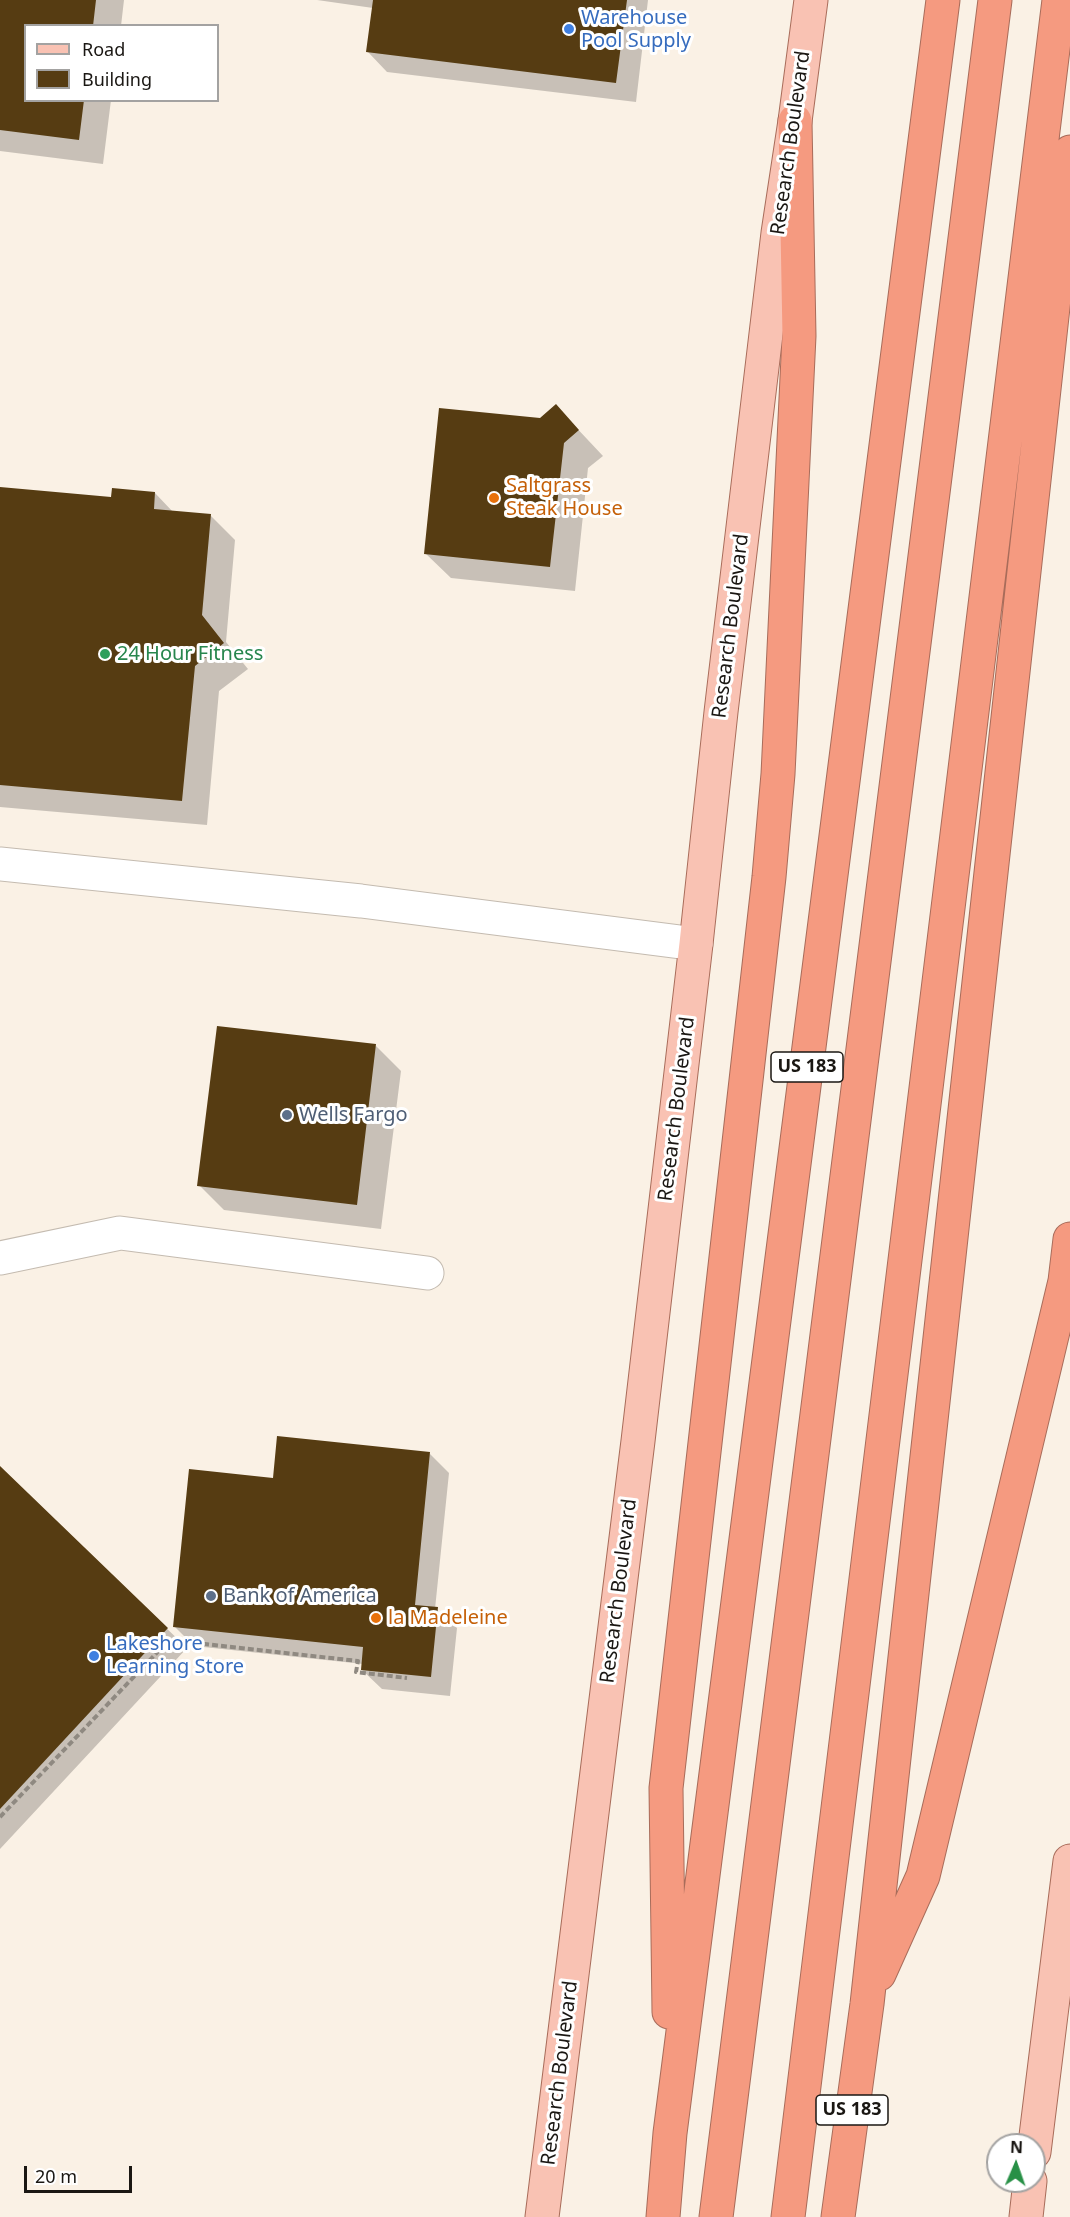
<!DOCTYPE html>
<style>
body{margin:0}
#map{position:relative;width:1070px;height:2217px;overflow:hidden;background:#faf1e5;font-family:"Noto Sans",sans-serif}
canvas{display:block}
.legend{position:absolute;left:24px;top:24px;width:195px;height:78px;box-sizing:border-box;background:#fff;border:2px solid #a3a2a1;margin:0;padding:8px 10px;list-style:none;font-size:18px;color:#1a1713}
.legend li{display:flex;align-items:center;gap:12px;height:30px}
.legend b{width:30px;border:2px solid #a3a2a1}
.north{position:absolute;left:986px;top:2133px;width:60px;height:60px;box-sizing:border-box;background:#fff;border:2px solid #a3a2a1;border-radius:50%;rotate:2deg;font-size:16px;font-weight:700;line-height:24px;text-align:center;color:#1a1713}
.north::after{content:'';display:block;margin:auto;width:21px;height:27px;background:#279046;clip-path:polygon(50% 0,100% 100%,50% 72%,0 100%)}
.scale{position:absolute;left:24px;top:2166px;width:108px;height:27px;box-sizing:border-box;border:3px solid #1a1713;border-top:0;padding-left:8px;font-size:18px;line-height:21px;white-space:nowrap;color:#1a1713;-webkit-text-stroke:4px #fff;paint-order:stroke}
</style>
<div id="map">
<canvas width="1070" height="2217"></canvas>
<ul class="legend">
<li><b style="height:8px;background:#f9c2b3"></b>Road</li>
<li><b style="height:16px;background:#563c12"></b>Building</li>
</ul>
<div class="north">N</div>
<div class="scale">20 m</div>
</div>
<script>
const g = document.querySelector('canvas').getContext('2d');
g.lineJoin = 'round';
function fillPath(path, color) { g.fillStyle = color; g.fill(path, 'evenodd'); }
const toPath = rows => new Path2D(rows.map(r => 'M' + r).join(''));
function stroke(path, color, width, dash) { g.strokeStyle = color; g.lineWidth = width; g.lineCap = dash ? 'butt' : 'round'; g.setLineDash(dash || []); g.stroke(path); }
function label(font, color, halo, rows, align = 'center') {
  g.font = font + ' "Noto Sans",sans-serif'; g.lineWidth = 6; g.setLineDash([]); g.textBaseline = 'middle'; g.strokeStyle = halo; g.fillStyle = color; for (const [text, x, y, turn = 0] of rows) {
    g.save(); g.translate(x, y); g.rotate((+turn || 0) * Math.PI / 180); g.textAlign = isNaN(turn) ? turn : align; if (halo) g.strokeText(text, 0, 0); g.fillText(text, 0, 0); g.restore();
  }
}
const shadow = toPath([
 [0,0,124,0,121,26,26,26,26,100,111,100,103,164,0,151],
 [317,0,648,0,636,102,387,72,368,52,373,8],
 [556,406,603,456,588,468,575,591,451,578,425,553,540,420],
 [0,488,112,499,155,493,173,512,210,515,235,540,226,642,248,669,219,691,207,825,0,807],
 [376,1046,401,1071,381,1229,224,1210,199,1185],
 [430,1454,449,1473,435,1609,457,1628,450,1696,382,1689,362,1670,363,1664,194,1646,175,1627,274,1479],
 [0,1468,187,1648,0,1849]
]);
const building = toPath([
 [0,0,96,0,93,26,26,26,26,100,84,100,79,140,0,130],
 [373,0,627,0,616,83,366,52],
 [556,404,579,430,564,443,550,567,424,554,439,408,540,418],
 [0,487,111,497,112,488,155,492,154,509,211,514,202,615,224,643,195,666,182,801,0,785],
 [217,1026,376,1044,357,1205,197,1186],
 [277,1436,430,1452,415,1605,438,1607,431,1677,361,1670,363,1647,173,1627,189,1469,273,1478],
 [0,1466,168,1628,0,1809]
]);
const path = toPath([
 [0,1817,169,1640,358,1661,356,1672,407,1678]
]);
const minor = toPath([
 [0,864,361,901,696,944],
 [0,1258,120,1233,427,1273]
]);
const major = toPath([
 [1034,2152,1070,1861],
 [542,2217,638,1441,696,944,721,712,778,233,795,121,811,0],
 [1026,2217,1030,2181]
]);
const highway = toPath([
 [879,1974,923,1876,1065,1281,1070,1239],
 [669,2012,666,1788,769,877,778,774,799,336,795,121],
 [663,2217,670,2133,943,0],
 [716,2217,995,0],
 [788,2217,1059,0],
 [838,2217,867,2004,1070,152]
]);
const markers = [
 [569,29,6,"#3f7fe0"],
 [494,498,6,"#e8710a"],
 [105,654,6,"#2e9e5b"],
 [287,1115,6,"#5c6f8a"],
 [211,1596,6,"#5c6f8a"],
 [376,1618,6,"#e8710a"],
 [94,1656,6,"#3f7fe0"]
];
const shields = [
 [807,1067,72],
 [852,2110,72]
];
const shieldNames = [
 ["US 183",807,1067],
 ["US 183",852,2110]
];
const shopNames = [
 ["Warehouse",581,18],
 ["Pool Supply",581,41],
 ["Lakeshore",106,1644],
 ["Learning Store",106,1667]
];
const streetNames = [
 ["Research Boulevard",791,143,-82],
 ["Research Boulevard",731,626,-83],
 ["Research Boulevard",677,1109,-83],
 ["Research Boulevard",619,1591,-83],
 ["Research Boulevard",560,2073,-83]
];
const foodNames = [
 ["Saltgrass",506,486],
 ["Steak House",506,509],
 ["la Madeleine",388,1618]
];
const leisureNames = [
 ["24 Hour Fitness",117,654]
];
const serviceNames = [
 ["Wells Fargo",299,1115],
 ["Bank of America",223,1596]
];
fillPath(shadow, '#0003');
fillPath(building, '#563c12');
stroke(minor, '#c4bbb0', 35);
stroke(major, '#a86c5a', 35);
stroke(highway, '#a86c5a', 35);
stroke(path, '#8f8981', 4, [6, 3]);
stroke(minor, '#fff', 33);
stroke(major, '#f9c2b3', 33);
stroke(highway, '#f59a80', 33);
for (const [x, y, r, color] of markers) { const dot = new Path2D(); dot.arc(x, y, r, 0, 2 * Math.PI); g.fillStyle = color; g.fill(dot); stroke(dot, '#fff', 2); }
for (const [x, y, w] of shields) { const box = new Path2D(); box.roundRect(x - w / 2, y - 15, w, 30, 4.5); g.fillStyle = '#fff'; g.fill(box); stroke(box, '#1a1713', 1.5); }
label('bold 18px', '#1a1713', null, shieldNames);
label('20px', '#366cbe', '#fff', shopNames, 'left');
label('20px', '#1a1713', '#fff', streetNames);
label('20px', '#c56008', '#fff', foodNames, 'left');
label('20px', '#27864d', '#fff', leisureNames, 'left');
label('20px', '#4e5e75', '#fff', serviceNames, 'left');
</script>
